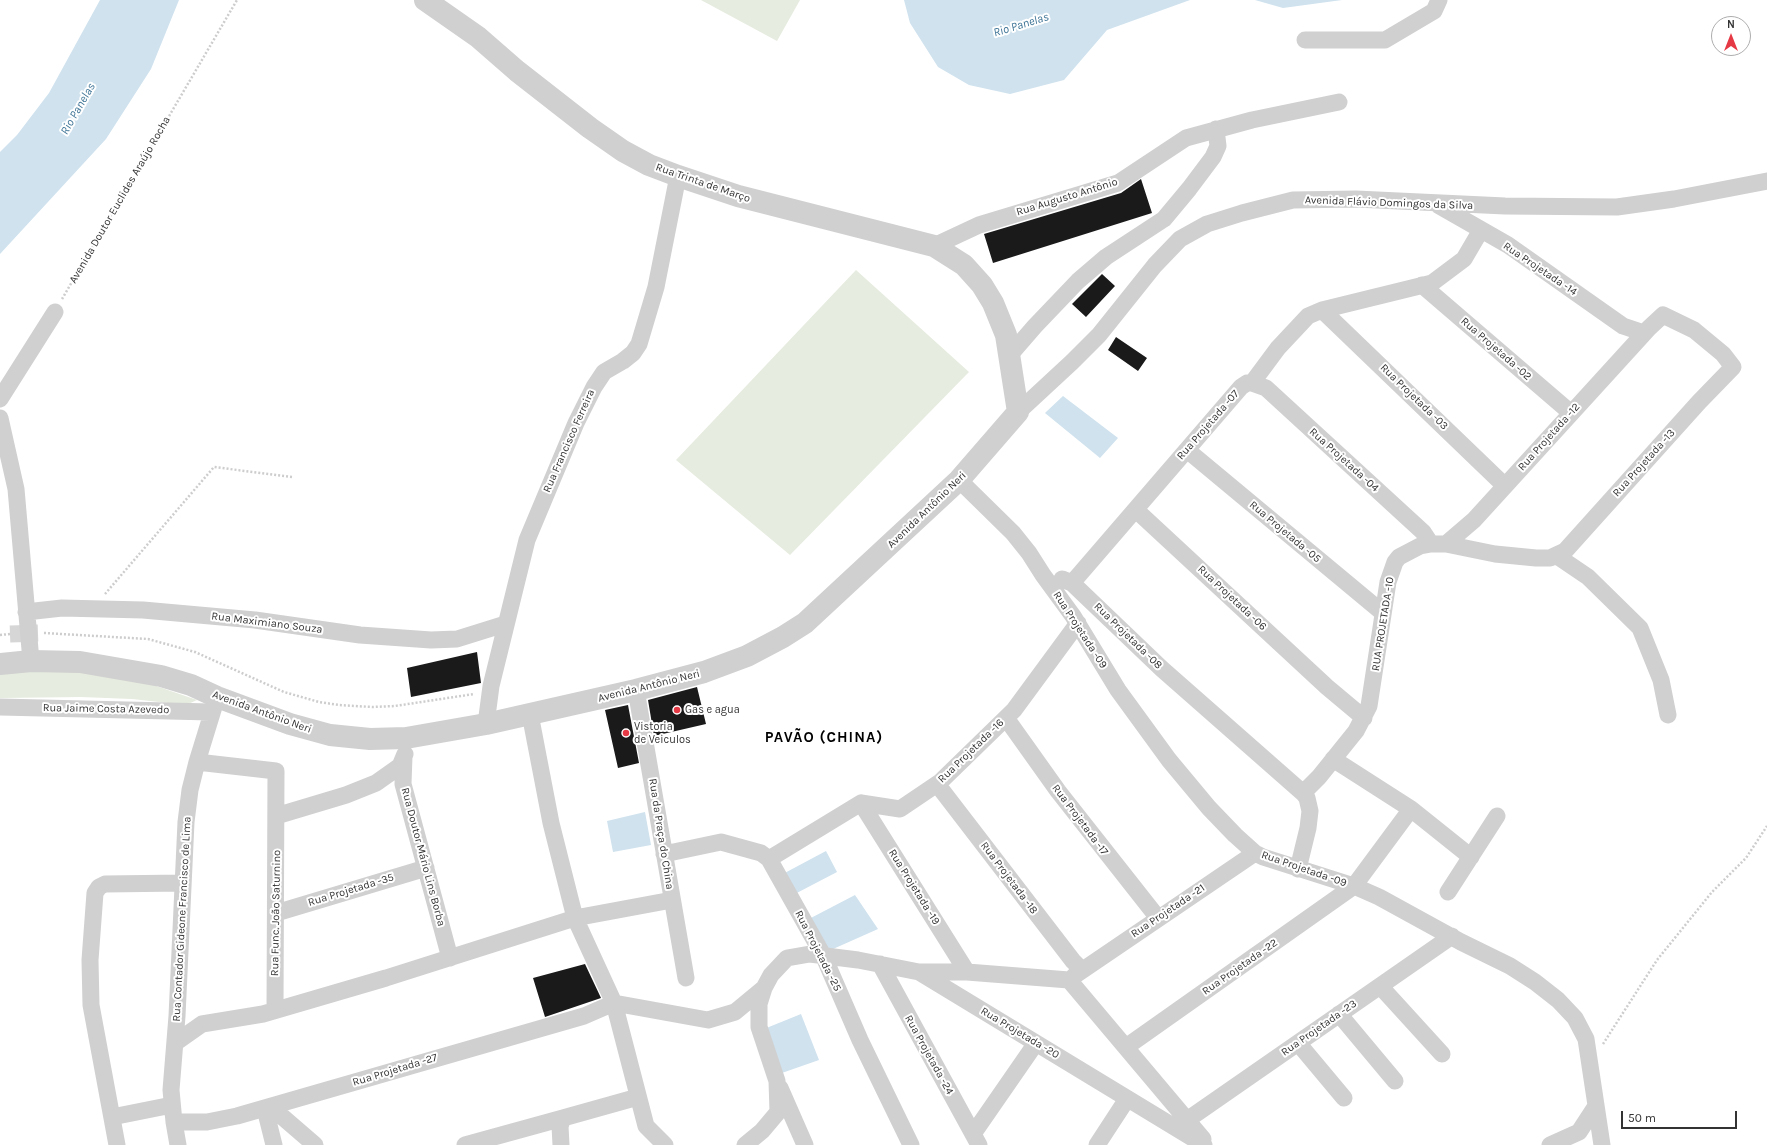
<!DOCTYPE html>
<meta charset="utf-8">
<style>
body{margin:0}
#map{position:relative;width:1767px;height:1145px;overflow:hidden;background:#fff;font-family:Karla,sans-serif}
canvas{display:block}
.north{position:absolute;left:1711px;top:16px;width:40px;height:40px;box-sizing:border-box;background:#fff;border:1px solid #adadad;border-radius:50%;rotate:0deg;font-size:11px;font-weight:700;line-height:16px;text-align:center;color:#333}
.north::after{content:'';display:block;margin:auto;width:14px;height:18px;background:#e63946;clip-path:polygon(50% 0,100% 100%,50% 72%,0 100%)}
.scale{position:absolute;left:1621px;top:1111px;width:116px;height:18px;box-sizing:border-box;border:2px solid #333;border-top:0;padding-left:5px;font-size:12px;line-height:14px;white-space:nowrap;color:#333;-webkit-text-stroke:3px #fff;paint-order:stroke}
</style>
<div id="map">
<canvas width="1767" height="1145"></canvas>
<div class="north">N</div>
<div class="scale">50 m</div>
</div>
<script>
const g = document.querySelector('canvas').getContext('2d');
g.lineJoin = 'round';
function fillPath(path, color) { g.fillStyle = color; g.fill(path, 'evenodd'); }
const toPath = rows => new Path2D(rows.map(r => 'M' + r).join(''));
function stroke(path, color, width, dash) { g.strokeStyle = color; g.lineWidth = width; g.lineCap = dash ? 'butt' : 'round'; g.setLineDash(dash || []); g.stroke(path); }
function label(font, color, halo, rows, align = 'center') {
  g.font = font + ' Karla,sans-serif'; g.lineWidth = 4; g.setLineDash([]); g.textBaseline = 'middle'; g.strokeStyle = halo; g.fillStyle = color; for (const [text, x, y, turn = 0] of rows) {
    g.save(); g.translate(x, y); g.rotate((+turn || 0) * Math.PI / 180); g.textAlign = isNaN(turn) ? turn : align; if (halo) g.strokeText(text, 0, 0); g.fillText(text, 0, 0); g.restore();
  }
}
const green = toPath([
 [701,0,800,0,777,41],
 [856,270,969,372,790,555,676,460],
 [21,671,74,671,133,678,197,700,186,705,132,699,81,697,0,698,0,673]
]);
const water = toPath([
 [100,0,179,0,151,69,106,139,0,254,0,152,17,135,49,93],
 [904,0,1190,0,1107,30,1064,80,1010,94,969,85,938,67,910,23],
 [1255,0,1342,0,1283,8],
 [1063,396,1118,438,1100,458,1045,413],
 [645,812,651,845,613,852,607,821],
 [826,851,837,872,791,896,779,876],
 [855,895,878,929,824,953,807,920],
 [801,1014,819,1060,779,1074,764,1029]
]);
const building = toPath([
 [1141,179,1152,213,993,263,984,234,1121,193],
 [1102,274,1115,286,1086,317,1072,304],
 [1116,337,1147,358,1138,371,1108,350],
 [477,652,481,683,411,697,407,668],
 [697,687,706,724,654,736,648,700],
 [628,705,639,763,618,768,605,710],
 [585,964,601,998,545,1017,533,978]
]);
const minorTunnel = toPath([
 [10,634,38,633]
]);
const path = toPath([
 [62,299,237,0],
 [105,594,214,467,292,477],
 [44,633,148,639,195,652,284,692,319,702,339,705,372,707,395,706,474,694],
 [0,635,10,634],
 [1603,1044,1657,960,1712,892,1746,858,1767,826]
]);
const minor = toPath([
 [1305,40,1385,40,1434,11,1439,0],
 [1438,205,1508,245,1623,326,1644,333],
 [934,246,979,225,1118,183,1186,138,1252,120,1339,102],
 [1422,285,1571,413],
 [1322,310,1505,486],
 [1009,356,1035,326,1078,281,1106,257,1164,219,1189,189,1213,157,1218,146,1216,129],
 [1252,383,1278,348,1308,316,1322,310,1432,283,1464,259,1481,230],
 [0,399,55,312],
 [1018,412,1072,362,1099,335,1155,265,1180,239,1207,224,1242,213,1293,200,1356,199,1505,206,1617,207,1674,199,1767,181],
 [0,418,16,489,31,661],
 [1187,450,1383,613],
 [959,480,1013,533,1029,553,1043,575,1073,616,1118,690,1169,760,1209,808,1235,835,1255,853,1263,857,1354,886,1379,897,1461,942,1510,966,1535,982,1558,1000,1575,1018,1586,1039,1602,1145],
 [1136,510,1327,687,1364,718],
 [1557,556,1588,577,1640,628,1661,680,1668,715],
 [1062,579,1072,583,1162,669,1303,793],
 [1072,583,1241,387,1247,383,1252,383,1266,388,1423,532,1431,544],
 [26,612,62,608,143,610,255,620,360,635,431,640,457,639,505,624],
 [636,690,686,978],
 [0,707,211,712],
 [530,714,551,823,575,918,614,1003,646,1126,665,1145],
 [1006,718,1058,791,1158,918],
 [486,724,491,686,527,540,576,423,594,387,604,372,623,361,633,353,639,344,656,287,678,176],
 [404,756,403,784,450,958],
 [1333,759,1411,809,1471,857],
 [197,762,276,771,275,1009],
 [937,784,1073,961,1082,970],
 [861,803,967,972],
 [276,816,346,795,376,783,400,766,405,754],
 [664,854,721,842,761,853,769,859,824,957,860,1040,911,1145],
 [769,859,861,803,900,809,940,782,1014,710,1078,623],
 [1298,869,1308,828,1310,811,1307,798,1303,793,1319,777,1356,731,1369,706,1388,582,1395,562,1399,557,1420,546,1431,544,1446,544,1495,554,1536,558,1550,558,1565,551,1699,402,1733,367,1723,354,1694,330,1663,315,1649,328,1474,520,1446,544],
 [1448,892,1497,816],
 [276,913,426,868],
 [880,964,979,1145],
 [919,972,967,972,1069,980,1203,1139],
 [1074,976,1255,853],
 [1380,986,1442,1054],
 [1339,1014,1395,1081],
 [175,1043,202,1024,263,1014,386,978,575,918,672,900],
 [1298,1043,1344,1098],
 [1126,1047,1354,886,1411,809],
 [780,1088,805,1145],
 [271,1107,315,1145],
 [265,1109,274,1145],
 [112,1117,172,1105],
 [1187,1120,1452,936],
 [174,1122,207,1122,237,1116,584,1016,614,1003,708,1020,735,1012,764,988],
 [973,1134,1036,1043],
 [117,1145,91,1005,90,960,95,893,99,887,105,884,183,883],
 [178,1145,174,1122,171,1090,177,1016,186,822,190,790,197,762,217,697],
 [465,1145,563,1118],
 [561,1145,560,1126,563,1118,638,1097],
 [745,1145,762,1131,778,1112,777,1081,759,1027,759,1004,764,988,771,975,787,958,810,954,858,960,919,972,1204,1145],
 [1097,1145,1127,1099],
 [1550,1145,1579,1132,1596,1106]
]);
const tertiary = toPath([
 [0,664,31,661,80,662,161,676,191,685,217,697,290,724,330,735,370,739,406,738,486,724,636,690,704,672,747,656,783,637,805,623,959,480,1018,412,1006,335,993,303,982,285,964,265,934,246,738,196,678,176,649,165,623,151,590,128,517,71,478,37,425,0]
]);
const markers = [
 [677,710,4,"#e63946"],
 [626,733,4,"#e63946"]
];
const streetNames = [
 ["Rua Trinta de Março",703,183,19],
 ["Rua Augusto Antônio",1067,197,-17],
 ["Avenida Doutor Euclides Araújo Rocha",120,200,-60],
 ["Avenida Flávio Domingos da Silva",1389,203,2],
 ["Rua Projetada -14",1540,269,34],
 ["Rua Projetada -02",1496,349,41],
 ["Rua Projetada -03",1414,397,44],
 ["Rua Projetada -07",1208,425,-49],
 ["Rua Projetada -12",1549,437,-48],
 ["Rua Francisco Ferreira",569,441,-66],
 ["Rua Projetada -04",1344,460,42],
 ["Rua Projetada -13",1644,463,-48],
 ["Avenida Antônio Neri",927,510,-44],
 ["Rua Projetada -05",1285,532,40],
 ["Rua Projetada -06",1232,598,43],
 ["Rua Maximiano Souza",267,623,7],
 ["RUA PROJETADA -10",1383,624,-81],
 ["Rua Projetada -09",1080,630,57],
 ["Rua Projetada -08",1128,636,44],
 ["Avenida Antônio Neri",649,686,-14],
 ["Rua Jaime Costa Azevedo",106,709,1],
 ["Avenida Antônio Neri",262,712,20],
 ["Rua Projetada -16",971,751,-44],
 ["Rua Projetada -17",1080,820,53],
 ["Rua da Praça do China",661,834,81],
 ["Rua Doutor Mário Lins Borba",423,857,75],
 ["Rua Projetada -09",1304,869,19],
 ["Rua Projetada -18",1009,878,53],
 ["Rua Projetada -19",914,887,58],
 ["Rua Projetada -35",351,890,-17],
 ["Rua Projetada -21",1168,911,-34],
 ["Rua Func. João Saturnino",276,913,-89],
 ["Rua Contador Gideone Francisco de Lima",182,919,-87],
 ["Rua Projetada -25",818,951,63],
 ["Rua Projetada -22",1240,967,-35],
 ["Rua Projetada -23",1319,1028,-35],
 ["Rua Projetada -20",1020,1033,31],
 ["Rua Projetada -24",929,1055,61],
 ["Rua Projetada -27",395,1070,-17]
];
const poiNames = [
 ["Gas e agua",685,710],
 ["Vistoria",634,727],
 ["de Veiculos",634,740]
];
const waterNames = [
 ["Rio Panelas",1021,25,-17],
 ["Rio Panelas",78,109,-60]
];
const districtNames = [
 ["PAVÃO (CHINA)",824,738]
];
fillPath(green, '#e6ecdf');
fillPath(water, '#cfe2ee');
fillPath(building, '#1a1a1a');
stroke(minorTunnel, '#d6d6d6', 17, [17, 8]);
stroke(path, '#cdcdcd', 2.5, [2, 2]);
stroke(minor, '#d0d0d0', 17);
stroke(tertiary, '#d0d0d0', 22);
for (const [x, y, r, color] of markers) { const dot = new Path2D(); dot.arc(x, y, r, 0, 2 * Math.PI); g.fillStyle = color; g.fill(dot); stroke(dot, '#fff', 1.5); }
label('11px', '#333', '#fff', streetNames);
label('11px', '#333', '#fff', poiNames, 'left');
label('italic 12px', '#3f7597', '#fff', waterNames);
g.letterSpacing = '1px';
label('bold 15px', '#000', '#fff', districtNames);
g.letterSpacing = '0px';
</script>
